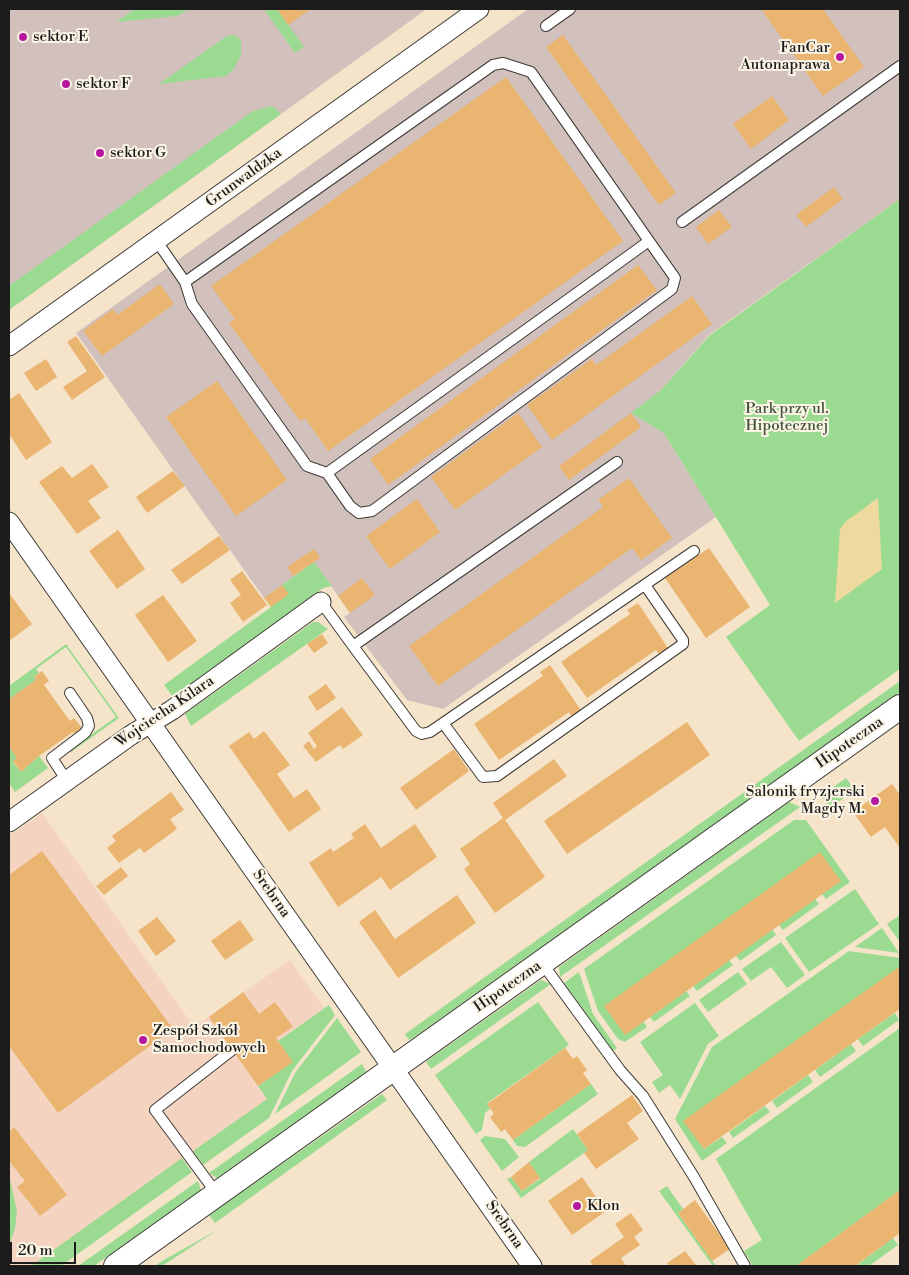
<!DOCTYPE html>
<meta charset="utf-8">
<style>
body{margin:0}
#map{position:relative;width:909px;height:1275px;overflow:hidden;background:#f5e4ca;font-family:"Libre Bodoni",serif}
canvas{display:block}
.frame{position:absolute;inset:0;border:10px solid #1c1c1c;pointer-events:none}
.scale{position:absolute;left:10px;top:1242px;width:66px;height:22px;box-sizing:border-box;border:2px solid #1c1c1c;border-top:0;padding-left:6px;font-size:15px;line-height:18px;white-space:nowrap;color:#1c1c1c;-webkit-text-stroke:4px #fcf5e5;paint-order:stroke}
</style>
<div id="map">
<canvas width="909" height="1275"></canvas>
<div class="frame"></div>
<div class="scale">20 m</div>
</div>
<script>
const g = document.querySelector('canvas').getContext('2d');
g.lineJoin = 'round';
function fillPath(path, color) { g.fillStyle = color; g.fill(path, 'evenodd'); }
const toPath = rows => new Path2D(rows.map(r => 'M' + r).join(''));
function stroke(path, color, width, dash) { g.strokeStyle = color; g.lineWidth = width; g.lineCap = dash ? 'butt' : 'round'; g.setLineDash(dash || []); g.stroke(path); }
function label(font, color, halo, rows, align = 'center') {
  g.font = font + ' "Libre Bodoni",serif'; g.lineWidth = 4; g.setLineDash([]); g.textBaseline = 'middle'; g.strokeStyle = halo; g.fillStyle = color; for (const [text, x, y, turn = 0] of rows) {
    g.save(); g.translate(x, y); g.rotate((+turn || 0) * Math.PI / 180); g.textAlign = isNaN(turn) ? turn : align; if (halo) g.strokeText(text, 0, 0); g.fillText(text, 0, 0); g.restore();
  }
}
const built = toPath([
 [42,813,194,1027,290,960,324,1008,278,1041,293,1062,258,1086,267,1099,31,1266,9,1266,9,836]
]);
const industrial = toPath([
 [9,9,423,9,424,11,9,310],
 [528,9,900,9,900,199,710,334,661,390,632,413,664,433,716,517,443,709,407,700,344,617,350,613,314,562,264,598,76,333]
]);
const green = toPath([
 [135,9,189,9,177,16,116,22],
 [264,9,277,9,304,47,295,53],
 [234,35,241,40,241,55,233,70,226,76,159,84,227,36],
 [272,106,281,114,9,310,9,286,253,111],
 [900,199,900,669,799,741,726,637,770,605,664,433,631,413,661,390,710,335],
 [314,562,332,586,323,588,173,697,164,685,271,607,264,598],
 [313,622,318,622,328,629,191,726,185,714],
 [66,644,119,718,71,752,69,750,116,717,66,647,36,669,39,673,34,677,36,680,9,699,9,686],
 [900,681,900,692,868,715,416,1036,409,1040,405,1034],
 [9,747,17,758,13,762,21,772,39,756,48,768,15,792,9,783],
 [846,778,855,790,830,808,821,796],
 [789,802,800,807,560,977,559,967],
 [794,820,806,820,850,882,826,899,822,894,643,1021,647,1027,625,1042,618,1039,598,1011,584,969],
 [855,889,879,924,809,972,785,938],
 [815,899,819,904,783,930,779,925],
 [900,915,899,926,900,942,887,924],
 [882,928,899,953,855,947],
 [772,929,776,935,740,961,736,955],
 [781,942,805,975,787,988,771,967,751,981,742,969],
 [849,951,900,958,900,969,684,1121,704,1149,722,1137,727,1143,702,1161,675,1119,712,1047],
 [729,960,733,965,697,991,693,986],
 [579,972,593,1014,617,1048,613,1051,564,983],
 [738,972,747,984,708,1012,699,1000],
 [541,980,551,984,431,1069,426,1062,428,1060],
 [686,991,690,996,654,1022,650,1017],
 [538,1002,569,1045,487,1103,490,1109,485,1113,482,1130,476,1134,435,1075],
 [695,1003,719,1036,708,1044,680,1099,670,1085,659,1093,652,1082,663,1075,640,1042],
 [329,1005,335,1015,292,1071,269,1118,203,1165,193,1151,267,1099,258,1086,292,1062,278,1041],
 [895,1013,899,1020,863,1046,858,1039],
 [337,1018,361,1052,275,1114,295,1073],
 [900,1028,900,1190,796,1266,753,1266,744,1251,762,1240,716,1159],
 [851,1044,856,1051,820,1077,815,1070],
 [362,1064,366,1071,360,1077,217,1178,209,1173],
 [808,1075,813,1082,777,1108,772,1101],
 [591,1084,598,1094,525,1147,517,1146,513,1140],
 [382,1094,387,1100,215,1223,209,1215],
 [765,1106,770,1112,733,1138,729,1132],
 [573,1129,588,1150,521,1198,507,1179,511,1177,522,1191,540,1179,529,1162],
 [485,1136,505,1139,519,1157,502,1171,480,1140],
 [182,1158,192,1172,61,1266,31,1266],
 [9,1175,17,1211,15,1229,9,1246],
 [198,1181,201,1190,94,1266,78,1266],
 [667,1186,683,1209,678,1213,716,1266,713,1266,659,1191],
 [219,1229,162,1266,155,1266,162,1261],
 [893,1238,898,1245,869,1266,858,1266,857,1265]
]);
const sand = toPath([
 [878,498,882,569,835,603,840,529,845,522]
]);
const building = toPath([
 [277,9,311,9,288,25],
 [761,9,823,9,864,67,823,96],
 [563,35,676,193,659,205,546,47],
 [506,77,623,241,328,451,305,418,300,421,229,323,235,319,211,286],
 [772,96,789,120,751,149,733,124],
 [834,187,843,199,806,227,796,215],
 [719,210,732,227,708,244,696,227],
 [638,265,657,290,388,485,370,459],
 [160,284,174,304,102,356,83,331,113,309,117,315],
 [692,296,712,324,552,440,527,405,592,359,596,365],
 [76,336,105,377,72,400,63,387,87,371,67,342],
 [46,359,57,377,36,391,24,373],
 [217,381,287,480,236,516,166,417],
 [19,393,52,442,26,460,9,434,9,400],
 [518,413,542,447,455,510,431,477],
 [631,413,641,427,569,480,559,466],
 [92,464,109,487,88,501,101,518,77,534,39,482,62,466,72,478],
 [173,471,185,486,147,513,136,497],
 [629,478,672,538,641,560,632,548,438,686,409,646,603,507,598,500],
 [417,499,440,532,390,569,366,536],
 [118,530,145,569,117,589,89,551],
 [219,536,230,550,182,584,171,570],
 [709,548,750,607,706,638,665,578],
 [314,549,320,558,293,576,287,567],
 [242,571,267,605,243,622,230,603,241,595,230,580],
 [362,578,375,595,350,613,338,596],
 [282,585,289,594,271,607,264,598],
 [9,593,32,624,9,641],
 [163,595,197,641,168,662,135,615],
 [638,603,668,648,659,654,656,650,587,698,561,662,630,614,627,610],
 [322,634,328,643,314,653,307,644],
 [550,665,581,710,571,716,569,712,499,760,474,724,543,676,540,672],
 [42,671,49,681,44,685,70,721,74,718,82,728,74,734,73,732,39,756,21,772,13,761,17,758,9,747,9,699,36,680,34,677],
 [326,684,336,698,317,711,308,697],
 [342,707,363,735,343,749,340,745,316,762,303,746,309,741,314,749,317,746,308,733],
 [687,722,710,755,567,854,544,821],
 [264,731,290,765,277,774,294,798,307,789,321,809,289,832,229,746,249,732,254,739],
 [454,749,469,771,416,810,400,788],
 [554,759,567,776,505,820,545,877,495,913,464,869,470,864,460,849,503,818,493,803],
 [892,784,900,795,900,848,885,827,871,837,853,812],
 [171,792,184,810,170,819,177,829,144,853,140,848,119,863,107,848,116,841,112,836],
 [365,824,381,848,415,824,437,857,390,890,381,877,338,907,309,863,331,848,333,852,354,838,351,834],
 [42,851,173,1029,58,1113,9,1046,9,875],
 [820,852,841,881,625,1035,604,1006],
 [121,867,128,876,104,895,96,886],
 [457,895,476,923,398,978,359,922,375,910,395,939],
 [157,917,176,941,156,956,138,931],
 [240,920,254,940,225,960,211,941],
 [899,967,900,1009,704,1149,683,1121],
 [243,992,259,1014,275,1002,293,1027,276,1038,293,1062,258,1086,209,1017],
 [565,1048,573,1059,577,1056,587,1070,583,1073,591,1084,513,1140,505,1129,501,1132,490,1117,494,1114,487,1104],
 [632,1095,643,1111,627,1123,639,1139,596,1169,584,1153,588,1150,577,1134],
 [14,1127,67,1195,40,1216,17,1187,25,1181,9,1161,9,1132],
 [529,1162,540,1178,522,1191,511,1177],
 [582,1177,606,1211,572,1235,548,1201],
 [900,1190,900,1233,855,1266,796,1266],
 [695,1200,730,1249,712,1261,678,1213],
 [631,1213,643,1230,634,1237,640,1245,621,1258,626,1266,593,1266,590,1261,624,1237,615,1224],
 [685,1251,697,1266,669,1266,667,1263]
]);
const service = toPath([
 [546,26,570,9],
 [682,222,900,66],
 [156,240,185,282,493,65,503,63,531,72,649,241,327,473],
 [185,282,192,304,307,466,327,473,350,506,359,513,372,511,672,289,675,278,649,241],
 [321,602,353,646,617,462],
 [353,646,416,731,422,734,430,732,694,551],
 [443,723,483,777,497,776,683,644,683,640,645,585],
 [67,781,52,758,85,733,89,726,87,718,70,693],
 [542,963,620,1070,643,1096,694,1177,745,1266],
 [217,1194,155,1110,232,1050]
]);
const minor = toPath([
 [9,346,479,9],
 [9,522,532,1266],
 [9,822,131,735,172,710,321,602]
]);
const tertiary = toPath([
 [116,1266,900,707]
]);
const markers = [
 [23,37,5,"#b5179e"],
 [840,57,5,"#b5179e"],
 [66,84,5,"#b5179e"],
 [100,153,5,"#b5179e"],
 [875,801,5,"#b5179e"],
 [143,1040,5,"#b5179e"],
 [577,1206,5,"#b5179e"]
];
const poiNames = [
 ["sektor E",33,37],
 ["FanCar",830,48,"right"],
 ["Autonaprawa",830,65,"right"],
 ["sektor F",76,84],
 ["sektor G",110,153],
 ["Salonik fryzjerski",865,792,"right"],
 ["Magdy M.",865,809,"right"],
 ["Zespół Szkół",153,1031],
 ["Samochodowych",153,1048],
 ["Klon",587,1206]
];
const streetNames = [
 ["Grunwaldzka",244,178,-36],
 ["Wojciecha Kilara",165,712,-34],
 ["Hipoteczna",850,743,-35],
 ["Srebrna",271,894,55],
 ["Hipoteczna",508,987,-35],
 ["Srebrna",504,1225,55]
];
const parkNames = [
 ["Park przy ul.",787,409],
 ["Hipotecznej",787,426]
];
fillPath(built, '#f5d3c1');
fillPath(industrial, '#d1c0bc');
fillPath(green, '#9bdb91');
fillPath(sand, '#eeda9e');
fillPath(building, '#e9b570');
stroke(service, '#3d3a36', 12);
stroke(minor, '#3d3a36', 21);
stroke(tertiary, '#3d3a36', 26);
stroke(service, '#fff', 10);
stroke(minor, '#fff', 19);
stroke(tertiary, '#fff', 24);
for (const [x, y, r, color] of markers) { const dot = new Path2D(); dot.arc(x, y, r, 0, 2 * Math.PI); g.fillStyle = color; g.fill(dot); stroke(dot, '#fcf5e5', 2); }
label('15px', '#1c1c1c', '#fcf5e5', poiNames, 'left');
label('15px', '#1c1c1c', '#fcf5e5', streetNames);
label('15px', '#42553f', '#fcf5e5', parkNames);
</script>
